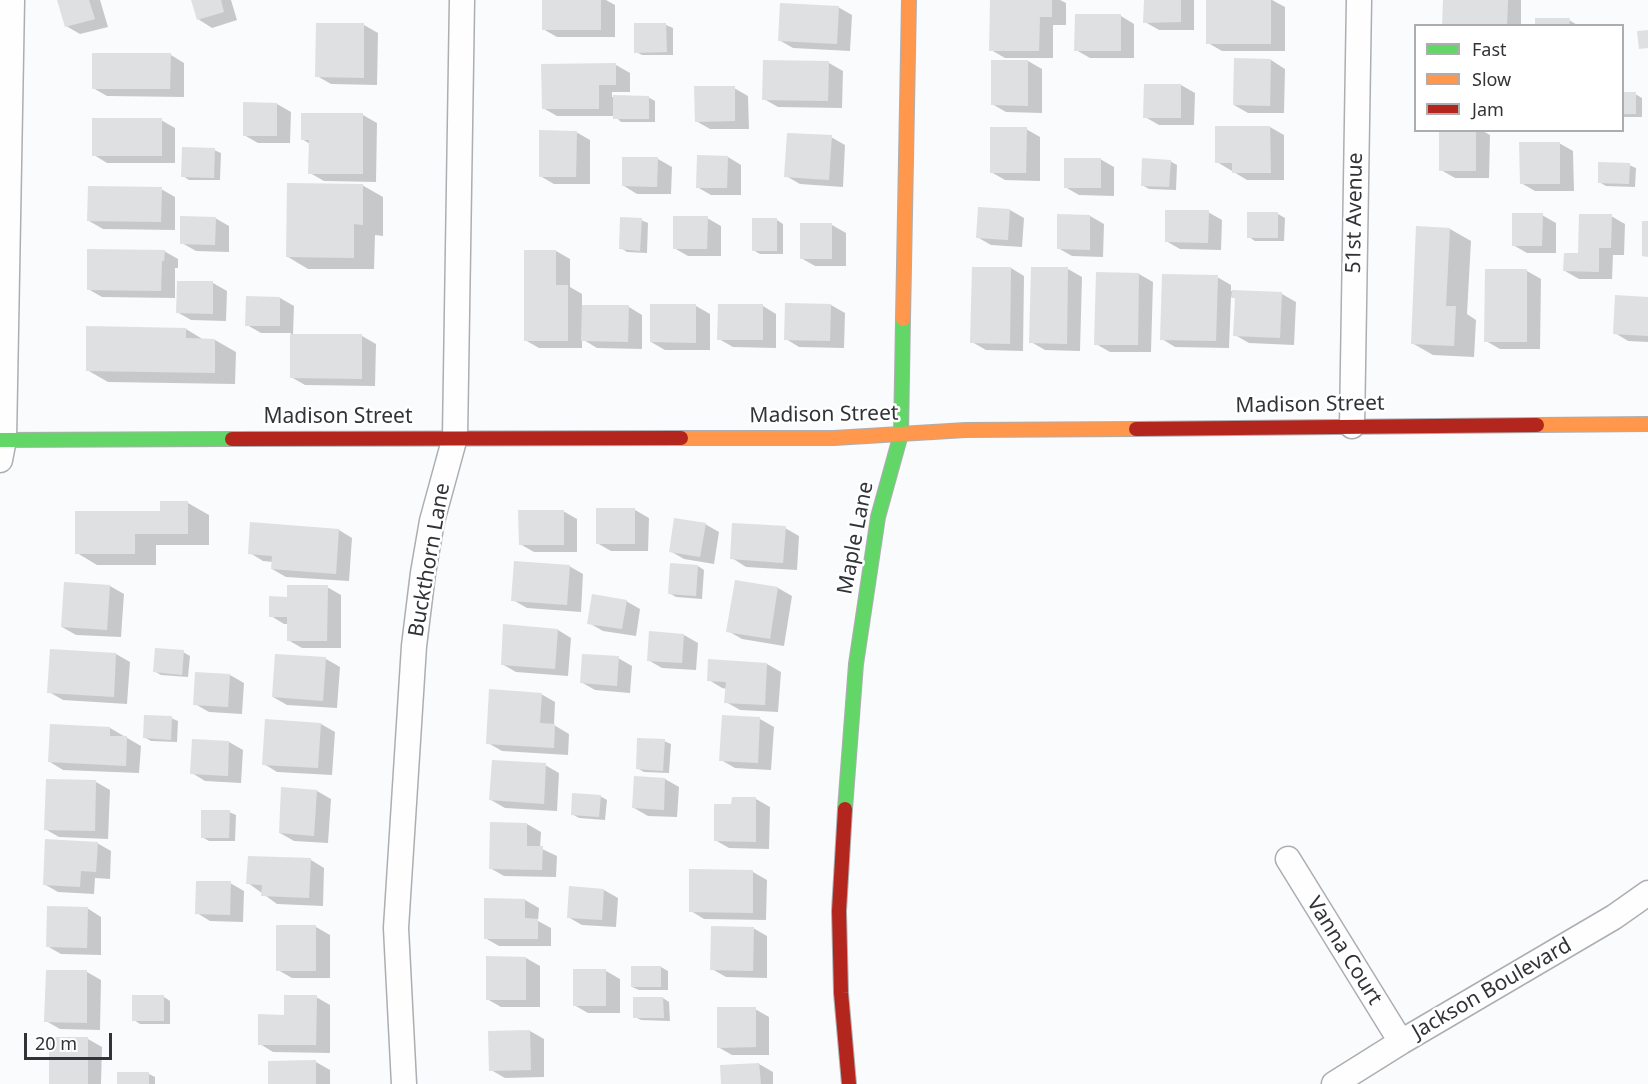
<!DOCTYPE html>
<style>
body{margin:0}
#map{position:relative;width:1648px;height:1084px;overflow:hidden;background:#f9fbfd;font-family:"Noto Sans",sans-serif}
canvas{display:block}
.legend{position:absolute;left:1414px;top:24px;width:210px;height:108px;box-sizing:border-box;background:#fff;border:2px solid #adadaf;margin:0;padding:8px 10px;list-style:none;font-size:18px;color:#313337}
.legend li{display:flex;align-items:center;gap:12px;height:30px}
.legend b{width:30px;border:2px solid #adadaf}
.scale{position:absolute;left:24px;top:1033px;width:88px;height:27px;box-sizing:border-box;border:3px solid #313337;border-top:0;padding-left:8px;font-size:18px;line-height:21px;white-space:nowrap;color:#313337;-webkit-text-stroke:4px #fff;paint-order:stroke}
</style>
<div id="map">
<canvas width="1648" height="1084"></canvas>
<ul class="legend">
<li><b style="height:8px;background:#63d668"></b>Fast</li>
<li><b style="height:8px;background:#ff974d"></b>Slow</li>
<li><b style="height:8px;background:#b3261e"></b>Jam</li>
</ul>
<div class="scale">20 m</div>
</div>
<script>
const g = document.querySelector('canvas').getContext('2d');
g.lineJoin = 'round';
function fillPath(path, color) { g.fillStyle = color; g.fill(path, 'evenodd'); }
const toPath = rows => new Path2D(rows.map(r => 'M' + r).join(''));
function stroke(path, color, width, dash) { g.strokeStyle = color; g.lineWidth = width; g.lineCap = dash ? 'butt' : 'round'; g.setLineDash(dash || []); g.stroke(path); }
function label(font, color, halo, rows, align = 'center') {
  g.font = font + ' "Noto Sans",sans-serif'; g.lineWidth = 5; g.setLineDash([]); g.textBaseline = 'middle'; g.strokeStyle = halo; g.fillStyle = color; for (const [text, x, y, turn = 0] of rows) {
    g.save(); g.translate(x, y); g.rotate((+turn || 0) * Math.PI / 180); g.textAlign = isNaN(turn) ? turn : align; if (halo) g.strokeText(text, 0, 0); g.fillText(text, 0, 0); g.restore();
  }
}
const shadow = toPath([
 [59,0,100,0,108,27,80,34,66,26],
 [192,0,231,0,237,20,212,28,198,19],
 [544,0,606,0,615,5,615,37,557,37,543,29],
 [991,0,1060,0,1066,3,1066,25,1053,25,1053,58,1005,58,991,50],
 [1145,0,1194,0,1194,30,1159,30,1145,22],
 [1208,0,1272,0,1285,7,1285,51,1222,51,1208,43],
 [1444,0,1521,0,1521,26,1444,26],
 [838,7,852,15,850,51,793,48,779,40],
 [1121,16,1134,24,1134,58,1090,58,1076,50],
 [1569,20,1579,26,1537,26],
 [364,25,378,33,377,85,331,84,317,76],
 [666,25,673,28,673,55,642,55,636,52],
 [171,55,184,63,184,97,107,96,93,88],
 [1271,60,1285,69,1284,113,1248,113,1234,105],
 [1028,61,1042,69,1042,113,1006,112,992,104],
 [829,63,843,71,842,108,778,107,764,99],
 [543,65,616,65,630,73,630,92,612,92,612,97,648,97,655,101,655,122,621,122,615,116,557,116,543,108],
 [1181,85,1195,93,1194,125,1159,125,1145,117],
 [734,88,748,96,749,129,710,129,696,121],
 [1622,94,1635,94,1642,98,1642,117,1622,117],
 [245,104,277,104,291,112,290,143,258,143,244,135],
 [363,115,377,123,376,182,324,181,310,173,310,144,302,139],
 [161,120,175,128,175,163,107,163,94,155],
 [1217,127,1270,127,1284,135,1284,180,1247,180,1217,162],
 [1026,129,1040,137,1040,181,1005,180,991,172],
 [1441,130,1481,130,1490,135,1489,178,1455,178,1441,170],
 [576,132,590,140,590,184,554,184,540,176],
 [831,137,845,145,843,187,800,184,786,176],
 [1559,143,1573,151,1574,191,1535,191,1521,183],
 [214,150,221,153,220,180,189,180,183,176],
 [728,157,741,165,741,195,711,195,697,187],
 [658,159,672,167,671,194,637,194,624,186],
 [1100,159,1114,167,1114,196,1079,195,1065,187],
 [1170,161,1177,165,1176,190,1149,189,1142,185],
 [1629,165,1636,168,1635,187,1606,186,1599,182],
 [362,185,383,197,383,236,375,235,374,269,308,269,288,257],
 [161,189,175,197,175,230,103,229,89,221],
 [1010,210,1024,218,1022,247,991,245,977,237],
 [1208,212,1222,220,1221,250,1180,249,1166,241],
 [1248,214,1278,214,1285,218,1284,241,1255,241,1249,237],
 [1542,215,1556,223,1556,253,1527,253,1513,245],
 [1058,216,1090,216,1104,224,1103,257,1072,256,1058,248],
 [1611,216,1625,224,1624,255,1613,255,1612,279,1579,279,1565,271],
 [215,218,229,226,229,252,196,251,182,243],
 [707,218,721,226,721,256,688,256,674,248],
 [641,220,648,223,647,253,627,252,621,248],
 [777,220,783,224,783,254,760,254,753,250],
 [832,225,846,233,846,266,815,266,801,258],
 [1417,228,1450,229,1471,241,1467,314,1476,320,1474,357,1433,355,1412,343],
 [164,251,178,259,178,268,175,268,175,298,102,297,88,289],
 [556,251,570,259,570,287,582,294,582,306,629,307,642,315,642,349,597,348,582,339,582,348,539,348,525,340],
 [1011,268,1024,276,1023,351,986,350,972,342],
 [1068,269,1082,277,1080,351,1045,350,1031,342],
 [1527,271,1541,279,1540,349,1500,349,1486,341],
 [1139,274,1153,282,1151,352,1110,352,1096,344],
 [1217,277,1231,285,1231,291,1282,294,1296,302,1294,345,1249,343,1235,335,1236,299,1231,296,1229,348,1175,347,1162,339],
 [213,283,227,291,226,321,191,320,177,312],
 [280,298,294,306,293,335,362,336,376,344,375,386,305,385,291,377,291,333,261,333,247,325],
 [1648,299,1648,342,1628,341,1615,333],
 [831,305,845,313,844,348,799,347,786,339],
 [696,306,710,314,710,350,665,350,651,342],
 [763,306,776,314,776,348,733,347,719,339],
 [186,329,204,340,215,340,236,352,235,384,108,382,87,370],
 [162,503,188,503,209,515,209,545,156,545,156,565,97,565,77,553,162,512],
 [635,510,649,518,648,551,611,551,597,543],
 [563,511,577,519,577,552,534,552,520,544],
 [705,524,719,532,714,564,684,559,670,551],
 [785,528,799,536,797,570,746,567,732,558],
 [339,530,352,538,349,581,286,577,272,569,273,562,263,561,250,553],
 [569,566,583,574,581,612,527,608,513,600],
 [698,566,704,570,702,599,676,597,669,593],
 [736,581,778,588,792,596,784,646,742,639,728,631],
 [110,586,124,594,121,637,76,635,62,627],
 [327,587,341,595,341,648,302,648,288,640,288,624,284,624,271,616,288,599],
 [626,601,640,609,636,636,603,631,589,623],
 [558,630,571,638,568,676,516,672,502,664],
 [684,635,698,643,696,670,662,668,648,660],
 [183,652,190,656,188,677,161,675,154,671],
 [116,654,130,662,127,704,63,700,49,692],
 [276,655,326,659,340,667,337,708,287,705,273,697],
 [618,658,632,666,630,693,595,690,581,682],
 [767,664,781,672,778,712,740,710,726,702,727,689,722,688,709,680],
 [230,675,244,683,242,714,209,712,195,704],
 [541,694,555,702,554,725,569,734,568,755,502,751,488,743],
 [171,718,178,721,177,742,151,741,144,737],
 [760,719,774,727,771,770,735,768,721,760],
 [321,724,335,732,332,775,277,772,264,764],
 [110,728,141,746,139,773,63,770,50,762],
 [664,741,671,744,669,773,644,772,637,768],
 [229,742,243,750,241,783,205,781,192,773],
 [545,765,559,773,557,811,505,808,491,800],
 [636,778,665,779,679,787,677,817,648,816,634,808],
 [96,782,110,790,108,839,59,837,45,829],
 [283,789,317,791,331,799,328,843,294,841,280,833],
 [600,796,607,800,605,820,579,818,572,814],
 [756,799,770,807,769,849,729,848,715,840,733,806],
 [229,812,236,815,235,841,209,841,202,837],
 [527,824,541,832,540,848,557,856,556,877,504,876,490,868],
 [97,843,111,851,110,879,95,878,94,894,58,892,44,884],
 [311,860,324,868,323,906,277,904,248,883],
 [753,872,767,880,766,920,704,919,691,911],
 [230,883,244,891,243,922,210,921,197,913],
 [604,890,618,898,616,927,582,925,568,917],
 [525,900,539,908,538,921,551,928,551,946,499,946,485,938],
 [87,908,101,917,101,955,61,954,47,946],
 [316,927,330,935,330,978,292,978,278,970],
 [753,928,767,936,767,978,726,977,712,969],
 [526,958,540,966,540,1007,501,1007,487,999],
 [632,967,661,967,668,971,668,990,639,990,632,987],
 [47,971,87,972,101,980,100,1030,60,1029,46,1021],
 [606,971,620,979,620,1013,588,1013,574,1005],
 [164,997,170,1001,170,1024,140,1024,134,1020],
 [316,997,330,1005,330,1053,273,1052,260,1044,286,1016],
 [663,998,669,1002,670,1021,641,1020,635,1017],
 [755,1009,769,1017,769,1055,732,1055,718,1047],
 [530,1031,544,1039,544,1077,505,1078,491,1070],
 [88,1039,102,1047,101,1084,50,1084],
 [316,1062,330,1070,330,1084,270,1084],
 [759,1064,773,1072,773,1084,723,1084],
 [149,1074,155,1077,155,1084,118,1084]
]);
const building = toPath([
 [57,0,89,0,95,19,65,27],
 [191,0,221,0,224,12,197,20],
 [542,0,601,0,601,30,542,30],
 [990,0,1052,0,1052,17,1040,17,1039,51,989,51],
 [1144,0,1181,0,1181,22,1143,23],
 [1206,0,1271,0,1271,44,1206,44],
 [1443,0,1508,0,1507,26,1442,26],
 [780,3,839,6,837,44,778,41],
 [1075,14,1121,14,1121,51,1074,51],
 [1535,18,1570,18,1569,26,1535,26],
 [316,23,364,23,364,78,315,77],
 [634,23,666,23,667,52,634,53],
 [1648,30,1648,48,1639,49,1637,31],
 [92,53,171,53,170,89,92,89],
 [1234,58,1271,59,1270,106,1233,105],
 [763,60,829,61,828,101,762,100],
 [991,60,1028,60,1028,106,991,105],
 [616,63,616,85,599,85,599,109,542,109,541,64],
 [1144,84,1181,84,1181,118,1143,118],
 [694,86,735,86,735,121,695,122],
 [1622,92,1636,92,1636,114,1622,114],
 [613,95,649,96,649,119,613,119],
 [243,102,277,103,277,136,243,136],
 [301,113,363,113,363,174,308,174,309,140,301,140],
 [92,118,162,118,162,156,92,156],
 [1215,126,1270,126,1271,173,1232,173,1232,163,1215,163],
 [990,127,1027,127,1026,173,990,173],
 [539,130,577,131,576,177,539,177],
 [1439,130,1476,130,1476,171,1439,171],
 [787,133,832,135,829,180,784,177],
 [1519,142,1560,142,1560,184,1520,184],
 [182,147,215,148,214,178,181,177],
 [697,155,728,156,727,188,696,188],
 [622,157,658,157,657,187,622,186],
 [1064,158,1101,158,1101,188,1064,188],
 [1142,158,1171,160,1169,187,1141,186],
 [1598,162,1630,163,1629,184,1598,183],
 [287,183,363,184,363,225,354,224,354,258,286,257],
 [88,186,162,187,161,222,87,221],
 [978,207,1010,209,1008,240,976,238],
 [1165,210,1209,210,1208,243,1165,242],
 [1247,212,1278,212,1278,238,1247,238],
 [1512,213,1543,213,1542,246,1512,246],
 [1057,214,1090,215,1090,250,1057,249],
 [1579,214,1612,214,1611,248,1599,248,1599,272,1563,271,1564,253,1578,253],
 [180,216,216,217,215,245,180,244],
 [673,216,708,216,707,249,673,249],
 [620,217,642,218,640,251,619,249],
 [752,218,777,218,777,251,752,251],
 [1642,221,1648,221,1648,257,1642,256],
 [800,223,832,223,832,259,800,259],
 [1416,226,1450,228,1446,306,1456,306,1454,346,1411,344],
 [87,249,165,250,164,261,162,261,161,291,87,290],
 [524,250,556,250,556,285,568,285,568,341,524,341],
 [972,267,1011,267,1010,344,970,343],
 [1031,267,1068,267,1067,344,1029,343],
 [1485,269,1527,269,1527,342,1484,342],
 [1096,272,1139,273,1138,345,1094,345],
 [1162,274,1218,275,1216,341,1160,340],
 [177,281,213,281,213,314,176,313],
 [1232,290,1282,292,1280,338,1233,336,1235,298,1231,298],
 [1615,295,1648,297,1648,336,1613,334],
 [246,296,280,297,280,326,245,326],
 [785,303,831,304,830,341,784,340],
 [650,304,696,304,696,343,650,342],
 [718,304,763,304,763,340,717,340],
 [582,305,629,305,628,342,581,341],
 [86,326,186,328,186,338,215,339,215,373,86,371],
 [290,334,362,334,362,379,290,378],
 [160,501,188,501,188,534,135,534,135,554,75,554,75,511,160,511],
 [596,508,635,508,635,544,596,544],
 [518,510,564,510,564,545,519,545],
 [674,518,706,523,700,557,669,552],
 [250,522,339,529,336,574,271,569,272,556,248,554],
 [732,523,786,526,783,563,730,559],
 [514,561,570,565,567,605,511,601],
 [670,563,698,565,696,596,668,594],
 [735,580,778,587,770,639,726,632],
 [64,582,110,585,107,630,61,627],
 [287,585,328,585,327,641,287,641,287,617,269,617,269,596,287,597],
 [592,594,627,600,622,629,587,624],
 [503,624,558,629,555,669,501,665],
 [649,631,684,634,682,663,647,661],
 [155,648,184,650,182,675,153,672],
 [50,649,116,653,114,697,47,693],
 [275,654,326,657,323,701,272,697],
 [582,654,619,656,617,686,580,683],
 [708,659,767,663,765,705,724,703,726,682,707,681],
 [195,672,230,674,228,707,193,705],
 [489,689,542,693,540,723,555,724,554,748,486,744],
 [144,715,172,716,171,740,143,738],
 [722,715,760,717,758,763,719,761],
 [265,719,321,723,318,768,262,765],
 [50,724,110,727,110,736,127,736,126,766,48,762],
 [637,738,665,739,663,771,636,769],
 [192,739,229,741,228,776,190,774],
 [492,760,546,763,544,804,489,800],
 [634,776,665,778,664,810,632,808],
 [46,779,96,780,95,831,44,830],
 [281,787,317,790,314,836,279,833],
 [572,793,601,795,599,817,571,815],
 [732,797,756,797,756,842,714,841,714,804,731,804],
 [201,810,230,810,229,838,201,838],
 [490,822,527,823,527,846,543,846,542,870,489,869],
 [45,839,98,842,96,872,81,871,80,887,43,885],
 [248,856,311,858,309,898,261,896,262,885,246,884],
 [689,869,753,870,753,913,689,912],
 [196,881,231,881,230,915,195,914],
 [569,886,604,889,602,920,567,918],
 [484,898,525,899,525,918,538,919,538,939,484,939],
 [47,906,88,907,87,948,46,947],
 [276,925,316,925,316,971,276,971],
 [711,926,754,927,753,971,710,970],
 [486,956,526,957,526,1000,486,1000],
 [631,966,661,966,661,987,631,987],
 [573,969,606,969,606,1006,573,1006],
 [46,970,87,970,87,1023,44,1022],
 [132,995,164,995,164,1021,132,1021],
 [284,995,317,995,316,1045,258,1045,258,1014,284,1015],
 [633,997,663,997,664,1018,633,1018],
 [717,1007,756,1007,756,1047,717,1048],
 [530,1030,531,1070,489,1071,488,1031],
 [49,1037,88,1037,88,1084,49,1084],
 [316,1060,316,1084,268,1084,268,1061],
 [759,1063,761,1084,721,1084,720,1065],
 [117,1072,149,1072,149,1084,117,1084]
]);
const street = toPath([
 [1352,426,1359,0],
 [0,460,4,439,12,0],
 [1288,859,1401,1042],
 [404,1084,396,928,414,646,423,573,432,521,455,437,462,0],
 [1334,1084,1401,1042,1614,917,1648,893]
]);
const fast = toPath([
 [0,440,232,439],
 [845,809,856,664,878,517,901,434,903,319]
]);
const slow = toPath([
 [903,319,909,0],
 [1537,425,1648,424],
 [681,438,834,438,966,430,1136,429]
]);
const jam = toPath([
 [1136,429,1537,425],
 [232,439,681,438],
 [845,809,839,911,841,993,849,1084]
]);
const streetNames = [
 ["51st Avenue",1355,213,-89],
 ["Madison Street",1310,405,-1],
 ["Madison Street",824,415,-1],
 ["Madison Street",338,417],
 ["Maple Lane",856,538,-79],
 ["Buckthorn Lane",430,560,-80],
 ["Vanna Court",1344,951,58],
 ["Jackson Boulevard",1492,989,-30]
];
fillPath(shadow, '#0003');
fillPath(building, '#dee0e2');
stroke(street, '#adaeb1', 27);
stroke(fast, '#adaeb1', 16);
stroke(slow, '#adaeb1', 16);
stroke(jam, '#adaeb1', 16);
stroke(street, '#fefeff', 24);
stroke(fast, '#63d668', 14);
stroke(slow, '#ff974d', 14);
stroke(jam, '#b3261e', 14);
label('21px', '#313337', '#fff', streetNames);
</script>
